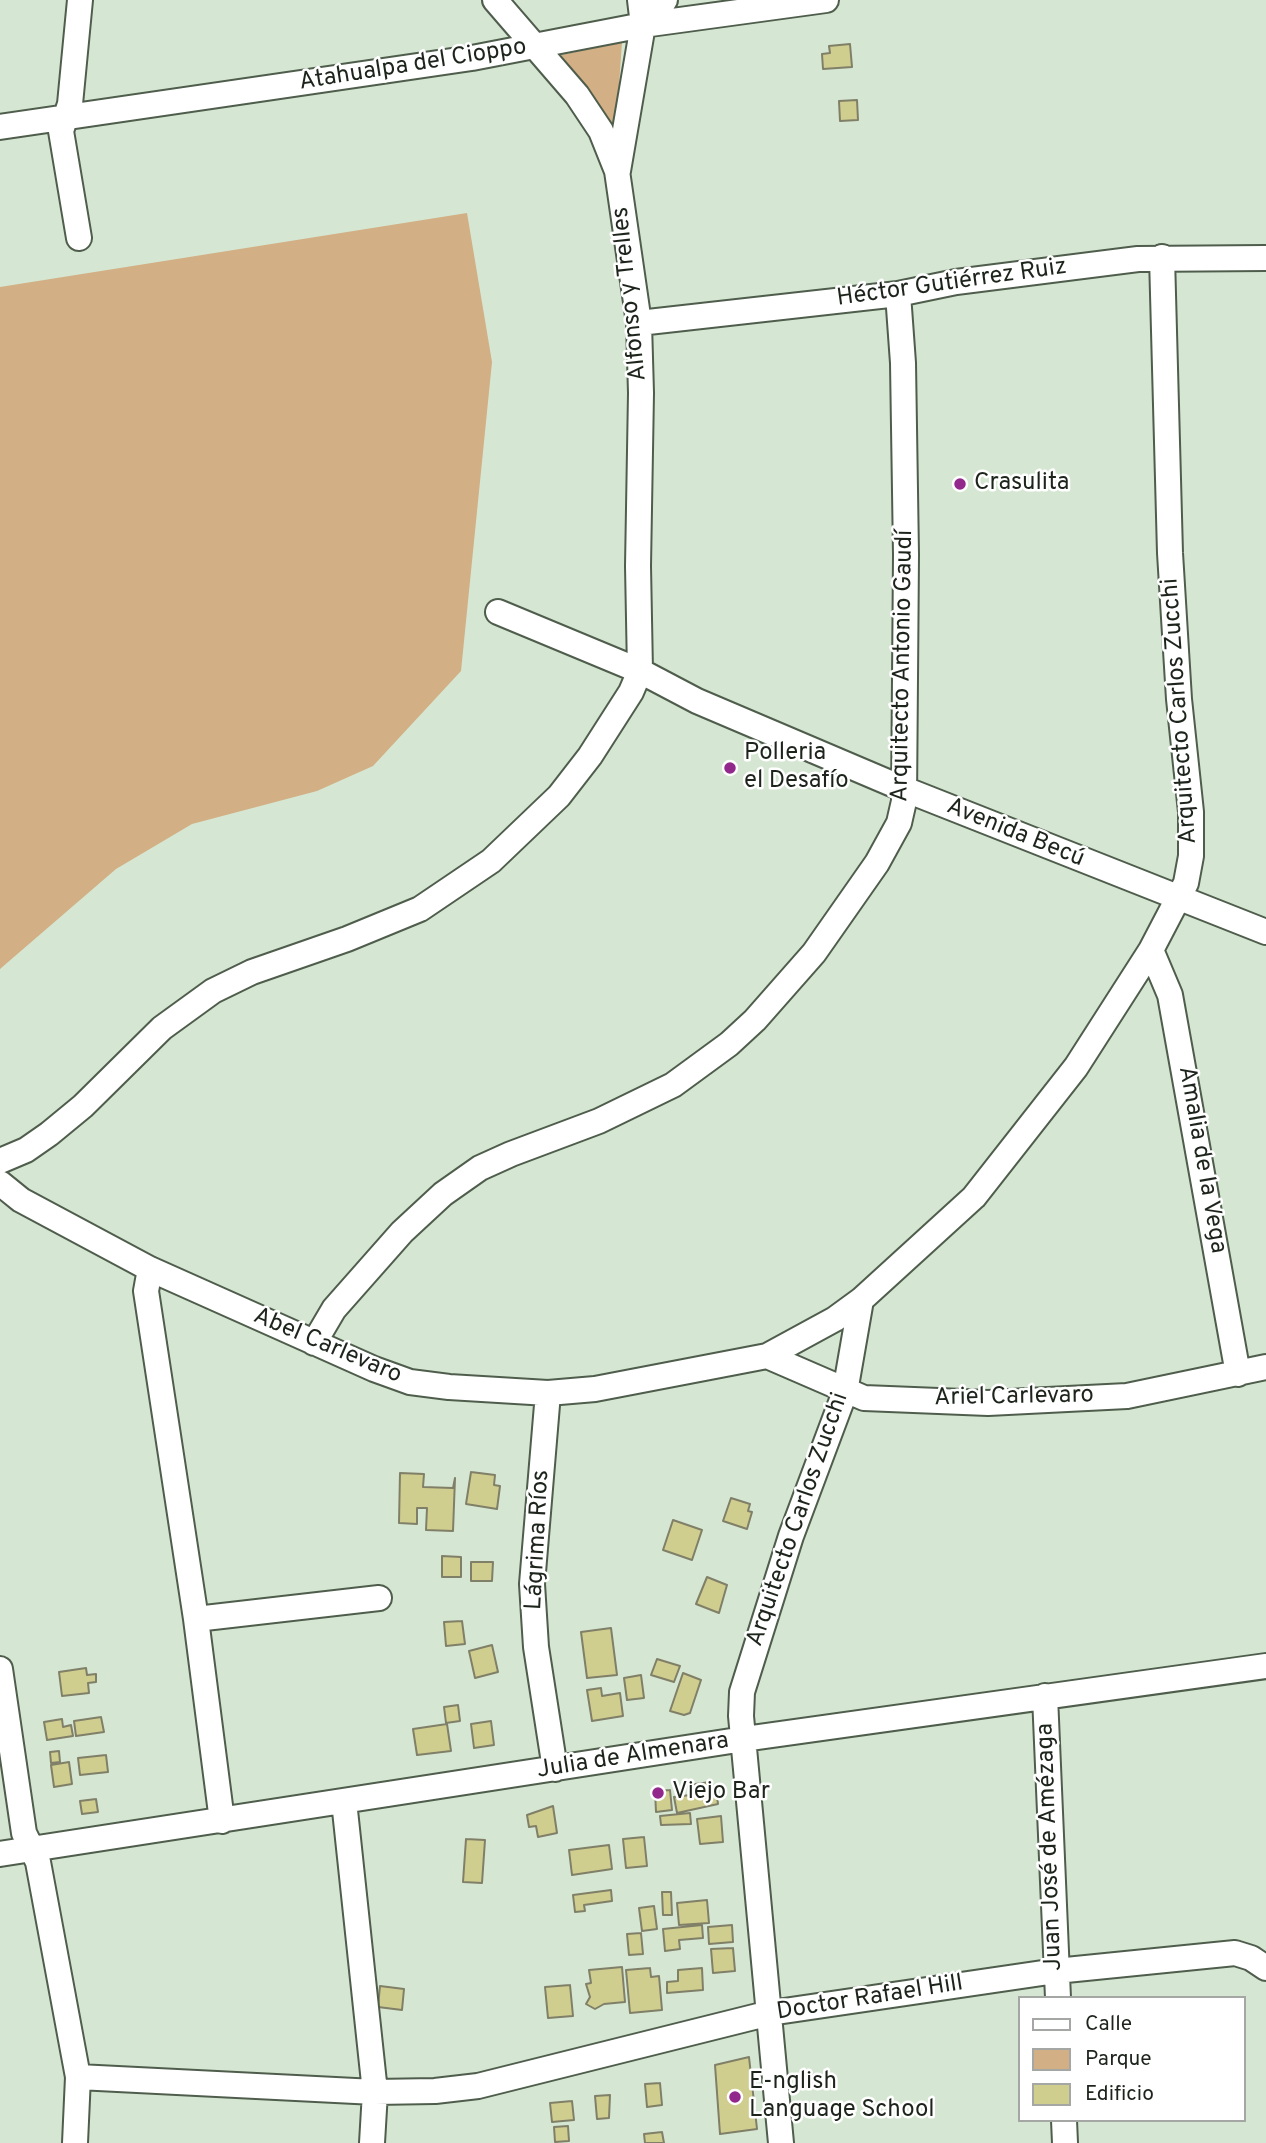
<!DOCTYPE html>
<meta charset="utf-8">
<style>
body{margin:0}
#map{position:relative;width:1266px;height:2143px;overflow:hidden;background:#d5e7d2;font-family:Overpass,sans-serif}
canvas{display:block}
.legend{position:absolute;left:1018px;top:1996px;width:228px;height:126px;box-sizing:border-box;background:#fff;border:2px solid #a5a7a4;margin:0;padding:9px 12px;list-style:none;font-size:21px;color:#1d241c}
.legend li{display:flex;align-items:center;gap:14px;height:35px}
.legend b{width:35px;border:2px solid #a5a7a4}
</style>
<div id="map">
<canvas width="1266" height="2143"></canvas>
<ul class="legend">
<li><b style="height:9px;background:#fff"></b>Calle</li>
<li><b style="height:19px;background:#d2af84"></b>Parque</li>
<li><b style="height:19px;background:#d0ce8f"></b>Edificio</li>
</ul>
</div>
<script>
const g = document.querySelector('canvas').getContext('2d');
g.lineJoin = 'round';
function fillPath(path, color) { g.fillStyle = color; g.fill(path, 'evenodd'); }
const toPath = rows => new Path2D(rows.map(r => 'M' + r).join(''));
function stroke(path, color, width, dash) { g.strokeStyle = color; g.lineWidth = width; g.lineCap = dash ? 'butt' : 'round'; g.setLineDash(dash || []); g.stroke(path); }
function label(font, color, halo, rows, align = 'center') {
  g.font = font + ' Overpass,sans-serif'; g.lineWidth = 5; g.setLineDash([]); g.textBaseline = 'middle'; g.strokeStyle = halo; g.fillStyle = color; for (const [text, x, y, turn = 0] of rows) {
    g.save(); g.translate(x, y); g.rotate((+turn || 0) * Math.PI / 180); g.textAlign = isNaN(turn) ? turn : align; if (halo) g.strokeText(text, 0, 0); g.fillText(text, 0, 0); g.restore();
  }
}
const green = toPath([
 [622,42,616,129,561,55],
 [467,213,492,362,461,671,373,766,317,791,192,824,116,869,0,969,0,287]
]);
const building = toPath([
 [850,44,852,67,823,69,822,54,830,53,829,46,850,44],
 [857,100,858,120,840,121,839,101,857,100],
 [471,1472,495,1475,494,1485,500,1486,497,1509,466,1504,471,1472],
 [400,1473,424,1474,423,1487,453,1488,455,1478,453,1531,426,1530,427,1508,417,1508,417,1524,399,1523,400,1473],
 [731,1498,750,1504,748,1511,752,1512,747,1529,723,1521,731,1498],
 [673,1520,702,1530,692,1560,663,1550,673,1520],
 [442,1556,461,1557,461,1577,442,1577,442,1556],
 [471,1562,493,1562,492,1581,471,1581,471,1562],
 [707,1577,727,1585,719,1613,696,1604,707,1577],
 [462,1621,465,1644,446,1646,444,1622,462,1621],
 [611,1628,617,1675,587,1678,581,1632,611,1628],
 [492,1645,498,1672,475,1678,469,1651,492,1645],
 [657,1659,680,1666,674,1682,651,1675,657,1659],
 [86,1668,87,1675,96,1674,96,1682,88,1683,89,1693,62,1696,59,1672,86,1668],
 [683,1673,701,1680,690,1713,684,1715,670,1711,683,1673],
 [641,1675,644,1698,627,1700,624,1678,641,1675],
 [601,1688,602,1696,620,1693,623,1716,592,1721,587,1690,601,1688],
 [458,1705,460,1721,446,1723,444,1707,458,1705],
 [101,1717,104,1732,76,1736,74,1721,101,1717],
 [62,1719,63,1727,71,1725,73,1736,47,1740,44,1722,62,1719],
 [491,1721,494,1745,474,1748,471,1724,491,1721],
 [447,1724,451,1751,417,1755,413,1729,447,1724],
 [59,1751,60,1762,51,1763,50,1752,59,1751],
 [106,1755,108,1772,80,1775,78,1758,106,1755],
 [69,1762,72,1784,54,1787,51,1765,69,1762],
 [710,1782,711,1791,716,1790,718,1804,677,1813,674,1797,690,1795,688,1785,710,1782],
 [670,1790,672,1810,656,1812,655,1791,670,1790],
 [96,1799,98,1812,82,1814,80,1801,96,1799],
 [553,1806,557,1833,538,1837,536,1826,529,1827,527,1815,553,1806],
 [690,1813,691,1824,661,1825,660,1816,690,1813],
 [721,1816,723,1842,700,1844,697,1819,721,1816],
 [644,1837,647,1866,626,1868,623,1839,644,1837],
 [466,1839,485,1840,482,1883,463,1882,466,1839],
 [609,1845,612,1869,572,1875,569,1850,609,1845],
 [611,1890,612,1901,584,1905,585,1911,575,1912,573,1895,611,1890],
 [662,1892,671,1892,672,1915,663,1915,662,1892],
 [707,1900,709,1923,679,1925,677,1903,707,1900],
 [654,1906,657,1929,642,1931,639,1908,654,1906],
 [702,1925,703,1938,679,1940,680,1949,665,1951,663,1929,702,1925],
 [732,1925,733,1942,709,1944,708,1927,732,1925],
 [641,1933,643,1954,629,1955,627,1934,641,1933],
 [733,1948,735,1971,713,1973,711,1949,733,1948],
 [622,1967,625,2002,604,2004,595,2009,586,2004,590,1997,586,1984,591,1983,589,1970,622,1967],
 [650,1968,651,1977,659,1976,662,2010,630,2013,626,1970,650,1968],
 [702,1968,703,1990,667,1993,667,1982,678,1981,678,1970,702,1968],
 [570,1985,573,2016,548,2018,545,1987,570,1985],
 [380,1986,404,1989,402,2010,378,2007,380,1986],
 [749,2057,757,2129,720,2134,715,2065,749,2057],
 [660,2083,662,2105,647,2107,645,2084,660,2083],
 [610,2095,609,2118,597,2119,595,2096,610,2095],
 [572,2101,574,2120,552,2122,550,2103,572,2101],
 [568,2126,569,2141,555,2142,554,2127,568,2126],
 [662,2132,664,2143,645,2143,644,2134,662,2132]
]);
const minor = toPath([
 [643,25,665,0],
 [0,127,472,58,643,25,826,0],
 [618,171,643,25,640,0],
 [79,238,61,131,70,104,80,0],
 [639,323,898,294,956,282,1138,259,1266,258],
 [498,612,640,671,697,701,904,789,1266,932],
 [1151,950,1170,995,1238,1374],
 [0,1161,26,1150,49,1134,83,1106,162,1028,213,991,252,972,347,939,420,909,491,861,559,796,590,756,631,692,640,671,638,566,641,393,639,323,617,171,601,131,577,95,495,0],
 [0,1183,21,1200,150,1269,374,1369,410,1382,449,1387,548,1393,595,1389,767,1356,835,1319,861,1300,974,1197,1076,1067,1151,950,1186,883,1191,856,1191,812,1179,699,1170,553,1162,257],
 [150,1269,146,1291,196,1619,222,1821],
 [314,1343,334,1309,402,1232,443,1194,480,1168,511,1154,599,1121,673,1085,729,1044,755,1020,814,953,877,863,899,823,904,801,906,555,903,363,898,294],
 [767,1356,864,1398,988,1403,1127,1396,1266,1367],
 [548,1393,532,1584,536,1647,555,1769],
 [196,1619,379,1598],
 [0,1669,24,1833,38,1862,78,2077,75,2143],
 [1045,1696,1058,1998],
 [344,1801,375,2092,372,2143],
 [0,1854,744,1739,1266,1666],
 [78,2077,375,2092,435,2091,478,2086,770,2013,1056,1971,1235,1953,1251,1958,1266,1968],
 [1064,2120,1065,2143],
 [781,2143,741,1716,742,1692,791,1536,845,1392,861,1300]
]);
const markers = [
 [960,484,7,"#92288b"],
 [730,768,7,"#92288b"],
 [658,1793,7,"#92288b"],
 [735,2097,7,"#92288b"]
];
const streetNames = [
 ["Atahualpa del Cioppo",413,66,-9],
 ["Héctor Gutiérrez Ruiz",952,284,-8],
 ["Alfonso y Trelles",631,294,-96],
 ["Arquitecto Antonio Gaudí",904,666,-89],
 ["Arquitecto Carlos Zucchi",1181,711,-94],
 ["Avenida Becú",1015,834,22],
 ["Amalia de la Vega",1201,1160,80],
 ["Abel Carlevaro",327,1347,23],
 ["Ariel Carlevaro",1014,1398,-1],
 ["Arquitecto Carlos Zucchi",799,1520,-71],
 ["Lágrima Ríos",539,1540,-87],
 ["Julia de Almenara",633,1757,-9],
 ["Juan José de Amézaga",1051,1847,-92],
 ["Doctor Rafael Hill",870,1999,-9]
];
const poiNames = [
 ["Crasulita",974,484],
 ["Polleria",744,754],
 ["el Desafío",744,782],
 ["Viejo Bar",672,1793],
 ["E-nglish",749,2083],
 ["Language School",749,2111]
];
fillPath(green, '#d2af84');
fillPath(building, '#d0ce8f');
stroke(building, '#807f68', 2);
stroke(minor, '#4f5e4c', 28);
stroke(minor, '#fff', 24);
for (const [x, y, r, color] of markers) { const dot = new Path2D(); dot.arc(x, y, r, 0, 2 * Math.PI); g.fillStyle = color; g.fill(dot); stroke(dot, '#fff', 2.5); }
label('24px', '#1d241c', '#fff', streetNames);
label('24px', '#1d241c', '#fff', poiNames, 'left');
</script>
